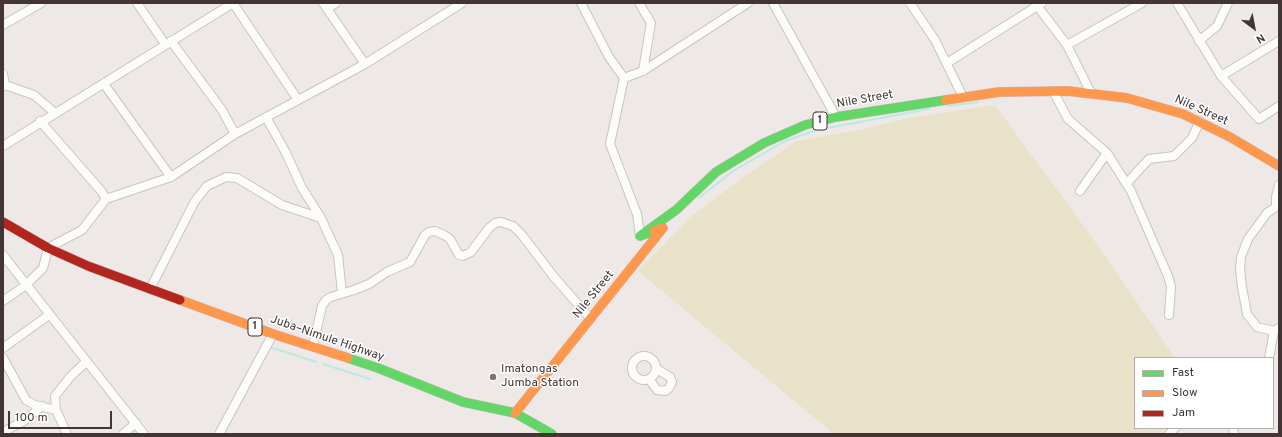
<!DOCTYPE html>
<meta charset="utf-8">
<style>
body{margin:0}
#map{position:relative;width:1282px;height:437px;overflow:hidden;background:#eee8e7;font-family:Overpass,sans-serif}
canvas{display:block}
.frame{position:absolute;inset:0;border:4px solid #433535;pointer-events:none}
.legend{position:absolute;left:1134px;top:357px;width:140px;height:72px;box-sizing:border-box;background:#fff;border:1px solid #b4aeae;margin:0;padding:5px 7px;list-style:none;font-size:12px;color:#433535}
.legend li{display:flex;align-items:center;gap:8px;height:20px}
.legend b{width:20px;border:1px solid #b4aeae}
.north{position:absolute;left:1234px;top:8px;width:40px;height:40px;-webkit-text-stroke:3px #fff;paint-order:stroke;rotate:148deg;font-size:11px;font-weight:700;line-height:16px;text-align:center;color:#433535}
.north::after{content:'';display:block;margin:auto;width:14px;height:18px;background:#433535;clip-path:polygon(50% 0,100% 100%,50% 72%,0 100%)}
.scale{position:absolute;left:8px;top:411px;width:104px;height:18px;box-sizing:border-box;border:2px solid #433535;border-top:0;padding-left:5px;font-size:12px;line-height:14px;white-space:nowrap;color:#433535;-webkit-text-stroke:3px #fff;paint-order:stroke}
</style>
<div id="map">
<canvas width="1282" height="437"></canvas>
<div class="frame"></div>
<ul class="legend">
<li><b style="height:5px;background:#63d668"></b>Fast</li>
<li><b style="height:5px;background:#ff974d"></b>Slow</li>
<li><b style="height:5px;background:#b3261e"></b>Jam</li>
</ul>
<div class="north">N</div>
<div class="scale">100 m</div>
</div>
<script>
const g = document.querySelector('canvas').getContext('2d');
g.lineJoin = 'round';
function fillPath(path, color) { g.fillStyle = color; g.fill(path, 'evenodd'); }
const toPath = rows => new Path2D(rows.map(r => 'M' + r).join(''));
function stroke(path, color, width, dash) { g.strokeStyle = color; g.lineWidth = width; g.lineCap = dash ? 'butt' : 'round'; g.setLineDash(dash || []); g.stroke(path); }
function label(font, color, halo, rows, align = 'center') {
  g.font = font + ' Overpass,sans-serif'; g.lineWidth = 3; g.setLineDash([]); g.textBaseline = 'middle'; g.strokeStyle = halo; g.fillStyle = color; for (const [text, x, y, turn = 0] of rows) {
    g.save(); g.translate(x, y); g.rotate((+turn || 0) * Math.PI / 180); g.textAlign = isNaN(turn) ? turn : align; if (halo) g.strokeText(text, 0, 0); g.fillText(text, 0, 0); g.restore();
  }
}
const green = toPath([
 [995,105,1101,250,1175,358,1135,358,1135,428,1166,428,1158,434,834,434,638,271,690,217,746,175,797,141,859,130,909,118]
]);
const stream = toPath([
 [948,106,978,102],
 [699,198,733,171,785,141,817,130,929,109],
 [273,348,316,362],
 [323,364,370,379]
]);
const street = toPath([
 [137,3,165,44],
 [233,3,298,100],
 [323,3,365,64],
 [581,3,609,57,624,78],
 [639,3,651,23,643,71],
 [773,3,836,117],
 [910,3,935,40,963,97],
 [1035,3,1067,45,1091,93],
 [1177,3,1221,76,1259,119,1279,106],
 [327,9,336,3],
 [3,25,41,3],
 [171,41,222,110,235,134],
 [1199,41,1217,26,1228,3],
 [1067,45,1142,3],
 [947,63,1042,3],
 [3,74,5,85,3,87],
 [1221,76,1279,41],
 [104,84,171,177],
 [5,85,34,95,55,113],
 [1053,91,1068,119,1107,153,1131,191,1168,276,1171,286,1169,315],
 [266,117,286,153,302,188,321,218,338,255,342,293],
 [40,121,102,192,106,199],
 [3,146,233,3],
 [1127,183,1149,159,1174,156,1192,138,1200,121],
 [1080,191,1107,153],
 [640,236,637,214,610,144,624,78,643,71,748,3],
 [3,255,144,434],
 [150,289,195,201,207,186,226,177,237,178,282,205,321,218],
 [3,301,26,285,43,268,48,248,82,230,106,199,171,177,235,134,365,64,462,3],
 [1274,331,1257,327,1247,314,1242,287,1240,269,1241,257,1248,239,1267,213,1276,207,1276,197,1279,185],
 [313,346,322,306,326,300,331,297,354,290,369,284,387,272,410,262,425,235,429,232,435,231,444,235,450,239,459,255,463,256,471,252,489,228,495,223,501,222,513,226,522,235,554,277,590,318],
 [3,348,49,315],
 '632 368a12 12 0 1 1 24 0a12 12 0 1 1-24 0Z',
 [3,358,26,400,35,405,56,410],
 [1269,358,1274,331,1279,328],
 [649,379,657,390,665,391,669,388,672,382,670,377,657,369],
 [1233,428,1234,434],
 [3,432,24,421,42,406],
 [67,434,56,410,55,396,70,377,87,361],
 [123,434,136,423],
 [219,434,273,334],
 [1169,434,1175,428]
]);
const fast = toPath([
 [654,231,640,236,676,210,716,172,764,143,805,125,836,117,946,100],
 [348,358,378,368,463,402,515,413,552,434]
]);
const slow = toPath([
 [946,100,999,92,1068,91,1127,98,1183,114,1230,137,1279,166],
 [180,300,273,334,348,358],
 [515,413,663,228,654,231]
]);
const jam = toPath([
 [3,222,48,248,88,266,180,300]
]);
const markers = [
 [493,377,4,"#7f7473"]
];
const shields = [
 [820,121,14],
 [255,327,14]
];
const shieldNames = [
 ["1",820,121],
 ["1",255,327]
];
const streetNames = [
 ["Nile Street",865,100,-10],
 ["Nile Street",1201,111,24],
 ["Nile Street",594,295,-51],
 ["Juba–Nimule Highway",327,339,19]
];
const poiNames = [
 ["Imatongas",501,370],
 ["Jumba Station",501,384]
];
fillPath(green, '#e8e2c8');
stroke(stream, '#baeae3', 2);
stroke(street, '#cac4c3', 10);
stroke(fast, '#cfb9b6', 10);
stroke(slow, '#cfb9b6', 10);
stroke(jam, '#cfb9b6', 10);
stroke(street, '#fcfcfb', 8);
stroke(fast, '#63d668', 9);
stroke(slow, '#ff974d', 9);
stroke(jam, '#b3261e', 9);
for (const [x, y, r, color] of markers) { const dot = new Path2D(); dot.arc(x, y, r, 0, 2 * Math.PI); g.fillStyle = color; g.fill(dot); stroke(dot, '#fff', 1.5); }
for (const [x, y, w] of shields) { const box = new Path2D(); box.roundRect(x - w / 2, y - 9, w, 18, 3); g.fillStyle = '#fff'; g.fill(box); stroke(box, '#433535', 1); }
label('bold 11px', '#433535', null, shieldNames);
label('12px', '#433535', '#fff', streetNames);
label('12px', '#433535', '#fff', poiNames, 'left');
</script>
